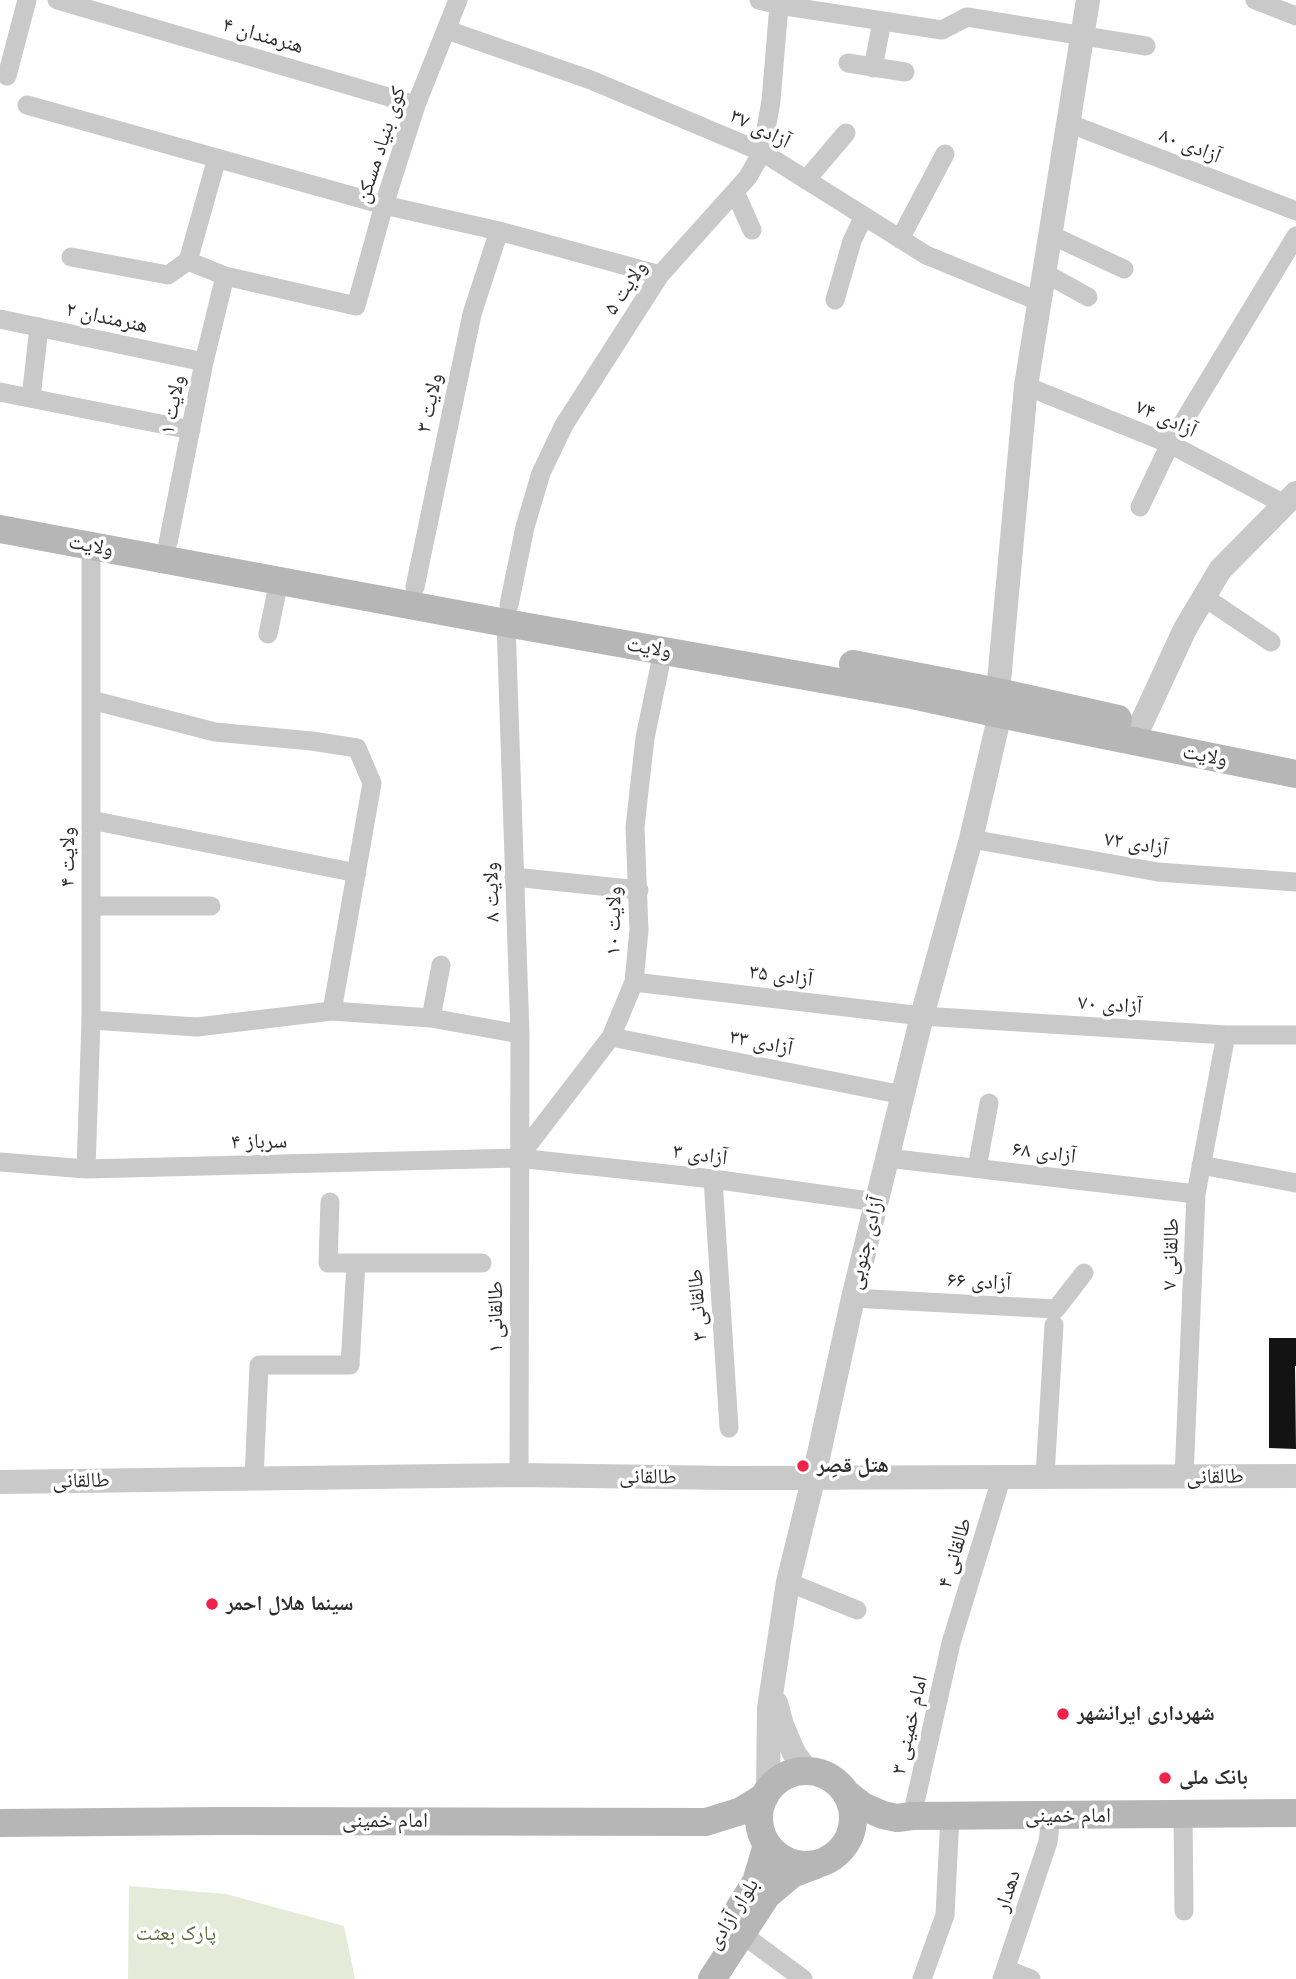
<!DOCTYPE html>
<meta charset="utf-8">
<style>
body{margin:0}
canvas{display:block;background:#fff}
</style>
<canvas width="1296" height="1979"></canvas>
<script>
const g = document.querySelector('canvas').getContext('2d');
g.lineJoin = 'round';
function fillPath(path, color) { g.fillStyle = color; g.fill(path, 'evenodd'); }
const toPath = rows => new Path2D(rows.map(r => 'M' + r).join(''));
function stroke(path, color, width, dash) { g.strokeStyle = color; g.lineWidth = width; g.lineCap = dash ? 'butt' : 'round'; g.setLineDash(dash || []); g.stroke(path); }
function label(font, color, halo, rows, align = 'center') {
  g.font = font + ' "Noto Sans","Noto Naskh Arabic",sans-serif'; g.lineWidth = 7; g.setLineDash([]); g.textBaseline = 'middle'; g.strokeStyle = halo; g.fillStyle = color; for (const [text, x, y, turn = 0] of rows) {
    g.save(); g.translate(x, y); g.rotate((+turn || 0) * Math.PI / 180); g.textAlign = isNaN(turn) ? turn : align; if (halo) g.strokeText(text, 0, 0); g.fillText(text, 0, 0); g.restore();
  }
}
const green = toPath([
 [129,1886,226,1894,344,1926,355,1979,128,1979]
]);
const building = toPath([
 [1269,1338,1296,1338,1296,1366,1295,1366,1296,1449,1269,1448]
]);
const minor = toPath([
 [57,0,416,105],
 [759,0,779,5,942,30,967,17,1146,46],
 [1255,0,1296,16],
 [447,30,591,80,762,152,926,255,1038,301],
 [848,63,905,72],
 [873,68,882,21],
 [7,76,27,0],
 [27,105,384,205,499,231,660,275],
 [1068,123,1296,211],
 [217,158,188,261,225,276,356,306,384,205,416,105,458,0],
 [806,180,846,133],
 [735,192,752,230],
 [1049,234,1124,269],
 [900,239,945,154],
 [71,257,168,275,188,261],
 [1043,272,1088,297],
 [835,300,852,241,864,216],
 [0,319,204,362],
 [1026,386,1170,444,1284,504],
 [0,392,191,430],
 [31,398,39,327],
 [1140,507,1170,444,1296,236],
 [168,543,204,362,225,276],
 [415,587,472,314,499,231],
 [1204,597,1271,642],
 [509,605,525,527,541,473,564,425,660,275,748,177,762,152,771,101,779,5],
 [506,623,520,1034,519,1475],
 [268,634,279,581],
 [91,700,215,732,312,741,357,748,372,783,332,1011],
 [91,820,357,873],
 [971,839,1158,872,1296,882],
 [514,877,639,890],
 [91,906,211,906],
 [634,982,922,1016,1226,1035,1296,1035],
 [431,1018,441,965],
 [91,1020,197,1027,332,1011,431,1018,520,1034],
 [611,1037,903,1095],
 [518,1158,611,1037,634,982,639,930,635,827,645,738,663,651],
 [887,1158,1196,1194],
 [0,1162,86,1169,518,1158,713,1179,876,1202],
 [1201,1165,1296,1183],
 [977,1168,989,1103],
 [86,1169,91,1020,91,546],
 [713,1179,729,1428],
 [330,1202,328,1263,482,1263],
 [853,1298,1056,1309,1084,1273],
 [1045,1476,1054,1325],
 [1184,1477,1196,1194,1226,1035],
 [254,1479,259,1365,350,1365,356,1263],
 [788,1582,857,1610],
 [1183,1815,1184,1911],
 [912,1816,951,1643,1002,1476],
 [742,1934,803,1979],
 [1006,1969,1031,1979],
 [922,1979,945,1915,950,1816],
 [1002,1979,1048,1842,1051,1816]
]);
const tertiary = toPath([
 [1141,724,1185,629,1220,570,1296,493],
 [0,1482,519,1475,733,1478,1296,1476],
 [776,1703,782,1725,794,1753,807,1771],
 [768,1791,769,1708,788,1582,814,1476,853,1298,922,1016,971,839,1000,714,998,692,1026,386,1088,0]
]);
const secondary = toPath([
 [0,529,506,623,912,695,1000,714,1296,774],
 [853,664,998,692,1118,719],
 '759 1818a47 47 0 1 1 94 0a47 47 0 1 1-94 0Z',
 [846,1793,864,1807,883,1815,897,1818,912,1816,1296,1813],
 [0,1823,222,1821,706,1822,741,1811,765,1796],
 [739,1909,756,1882,767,1845],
 [712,1979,767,1895,792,1874,816,1865]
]);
const markers = [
 [803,1466,7,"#ef234a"],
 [212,1604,7,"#ef234a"],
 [1063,1714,7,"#ef234a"],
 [1165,1778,7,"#ef234a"]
];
const streetNames = [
 ["هنرمندان ۴",263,36,16],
 ["آزادی ۳۷",760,129,26],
 ["کوی بنیاد مسکن",381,145,-72],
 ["آزادی ۸۰",1190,146,21],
 ["ولایت ۵",626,288,-56],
 ["هنرمندان ۲",107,318,12],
 ["ولایت ۳",430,403,-78],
 ["ولایت ۱",173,405,-79],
 ["آزادی ۷۴",1166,419,24],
 ["ولایت",91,546,11],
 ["ولایت",649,648,10],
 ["ولایت",1205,756,11],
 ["آزادی ۷۲",1136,844,9],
 ["ولایت ۴",68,857,-90],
 ["ولایت ۸",492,892,-92],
 ["ولایت ۱۰",614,921,-89],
 ["آزادی ۳۵",781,976,7],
 ["آزادی ۷۰",1110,1005,4],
 ["آزادی ۳۳",761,1043,11],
 ["سرباز ۴",259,1142,-1],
 ["آزادی ۶۸",1044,1153,7],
 ["آزادی ۳",700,1155,7],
 ["آزادی جنوبی",866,1243,-76],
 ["طالقانی ۷",1171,1254,-88],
 ["آزادی ۶۶",979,1282,3],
 ["طالقانی ۳",698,1305,-94],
 ["طالقانی ۱",496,1317,-90],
 ["طالقانی",648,1477,1],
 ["طالقانی",1215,1477,-1],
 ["طالقانی",81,1481,-1],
 ["طالقانی ۴",955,1553,-73],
 ["امام خمینی ۳",910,1725,-77],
 ["امام خمینی",1068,1816],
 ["امام خمینی",385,1821],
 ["دهدار",1008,1891,-72],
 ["بلوار آزادی",733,1914,-58]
];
const poiNames = [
 ["هتل قصِر",817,1466],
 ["سینما هلال احمر",226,1604],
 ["شهرداری ایرانشهر",1077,1714],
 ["بانک ملی",1179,1778]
];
const parkNames = [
 ["پارک بعثت",176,1934]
];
fillPath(green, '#e5ebd8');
fillPath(building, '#131313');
stroke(minor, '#c9c9c9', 19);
stroke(tertiary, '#c9c9c9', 24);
stroke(secondary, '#b6b6b6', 28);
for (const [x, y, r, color] of markers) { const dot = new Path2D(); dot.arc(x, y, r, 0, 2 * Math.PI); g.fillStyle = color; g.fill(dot); stroke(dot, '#fff', 2.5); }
label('21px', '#2c2c2c', '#fff', streetNames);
label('bold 21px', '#2c2c2c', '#fff', poiNames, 'left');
label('21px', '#556a38', '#fff', parkNames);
</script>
